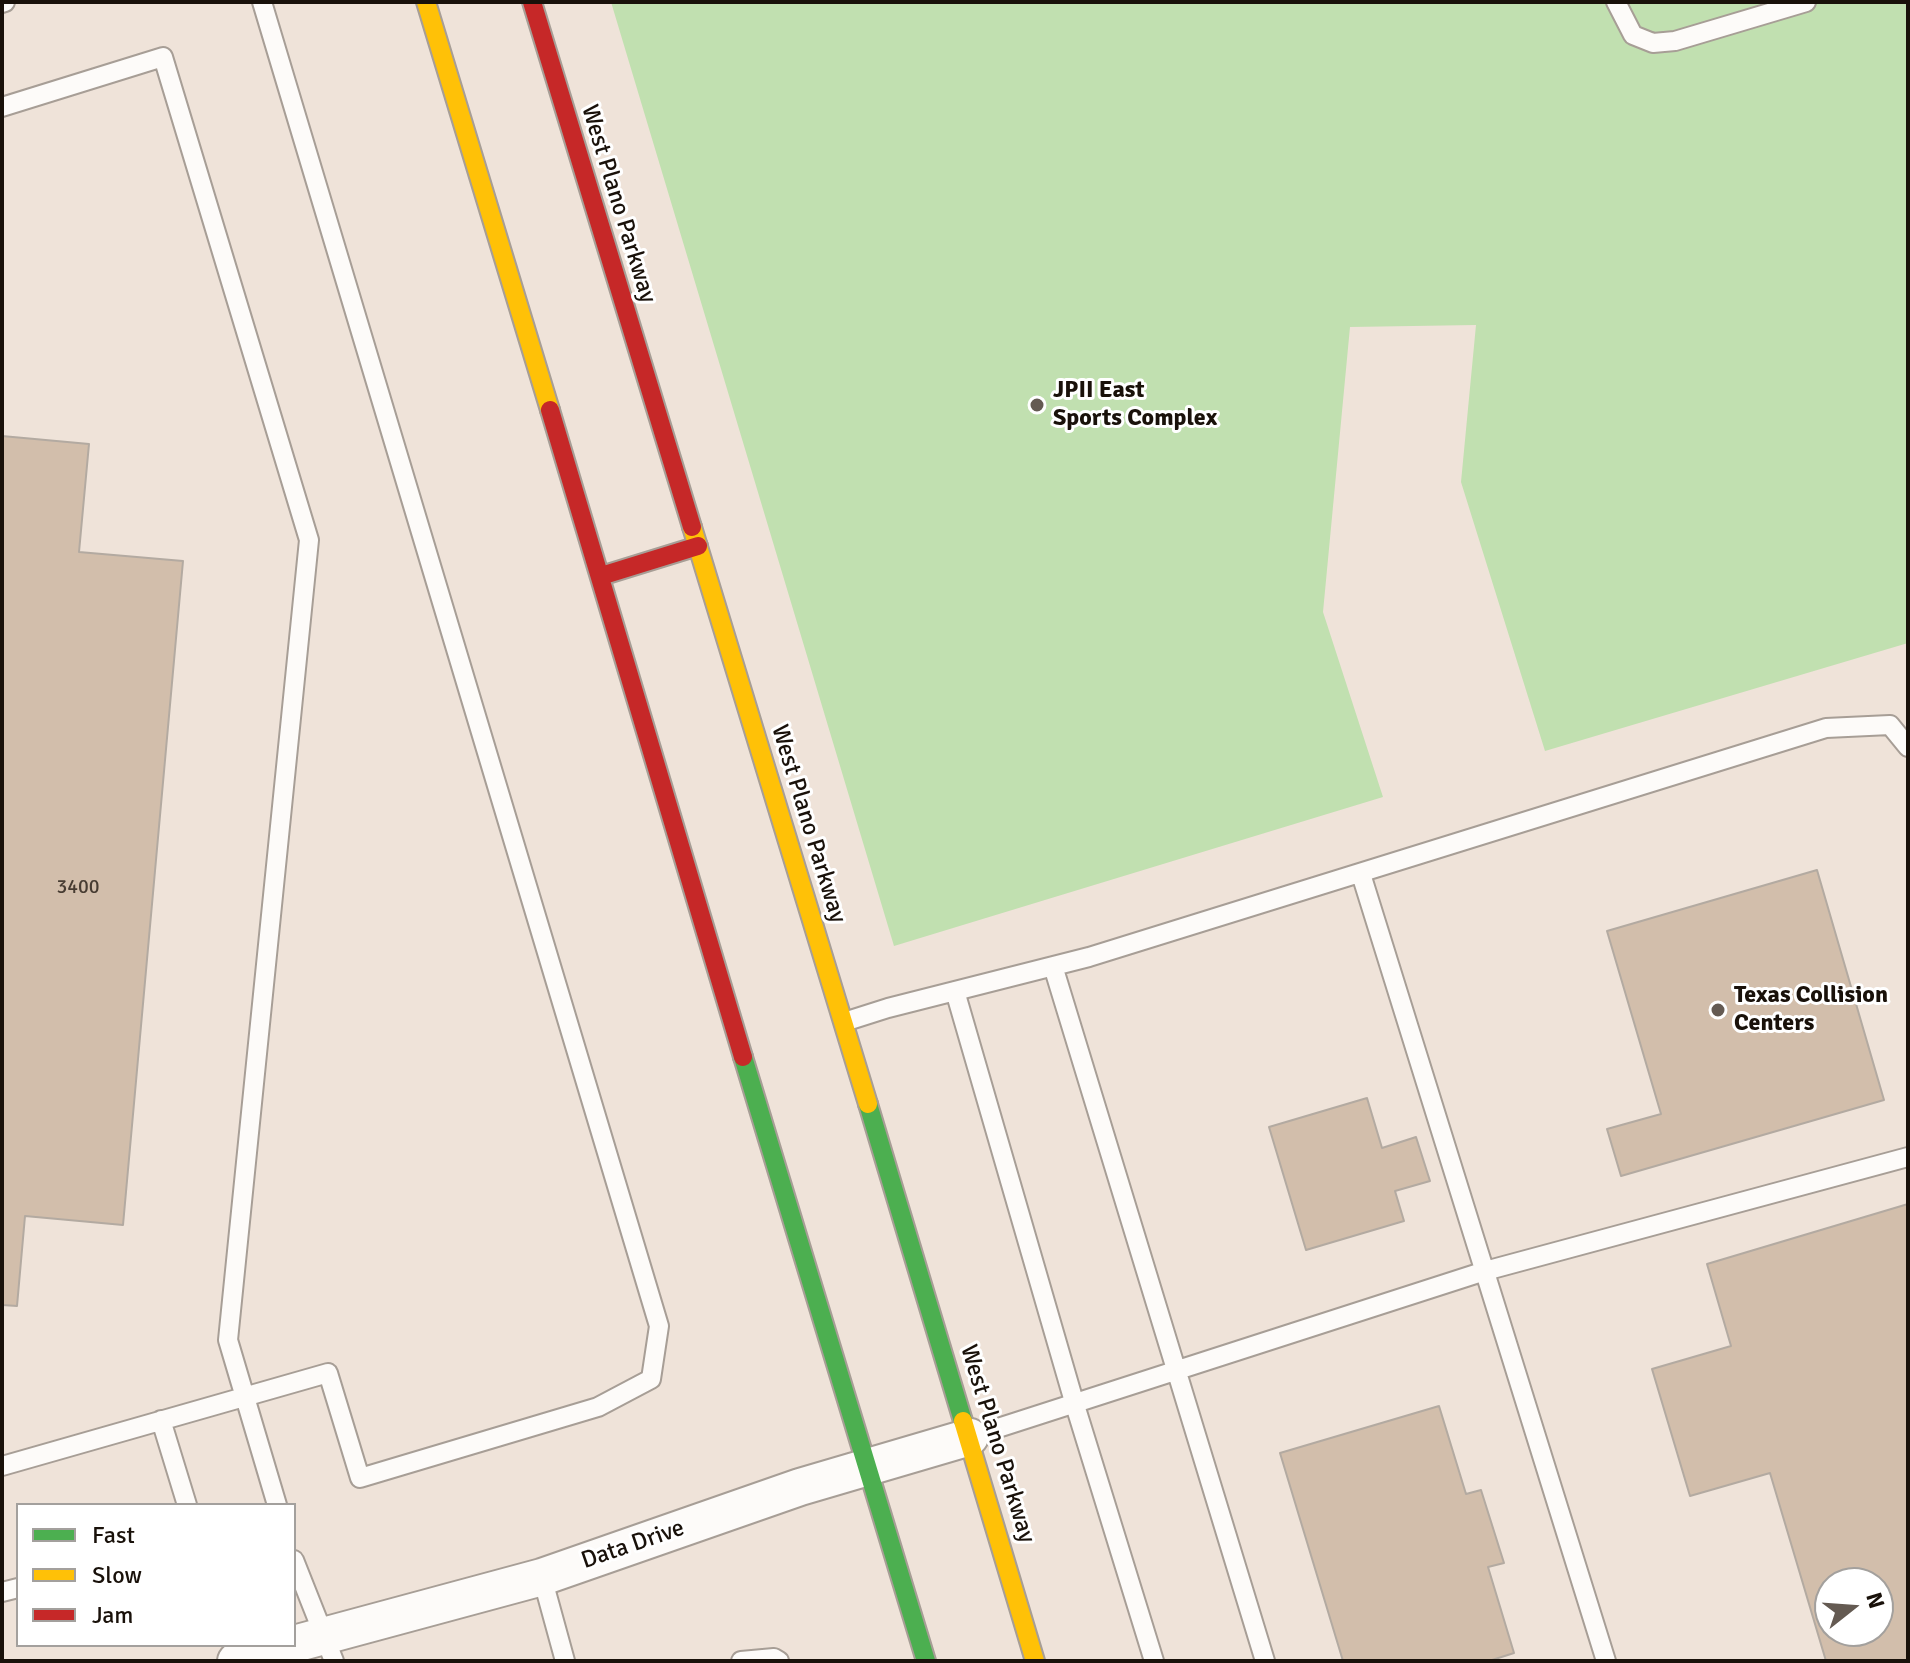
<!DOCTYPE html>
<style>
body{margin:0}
#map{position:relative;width:1910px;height:1663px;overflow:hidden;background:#efe3d9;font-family:Signika,sans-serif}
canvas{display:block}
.frame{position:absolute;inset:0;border:4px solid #19110a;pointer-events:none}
.legend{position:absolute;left:16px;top:1503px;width:280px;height:144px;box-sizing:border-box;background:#fff;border:2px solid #a3a09d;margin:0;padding:10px 14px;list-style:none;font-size:24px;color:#19110a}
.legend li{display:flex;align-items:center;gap:16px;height:40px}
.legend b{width:40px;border:2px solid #a3a09d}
.north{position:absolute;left:1814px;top:1567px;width:80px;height:80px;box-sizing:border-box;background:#fff;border:2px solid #a3a09d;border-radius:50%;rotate:73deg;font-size:22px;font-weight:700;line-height:32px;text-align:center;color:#19110a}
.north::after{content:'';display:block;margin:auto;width:28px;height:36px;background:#645a52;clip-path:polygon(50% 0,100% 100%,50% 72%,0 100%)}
</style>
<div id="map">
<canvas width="1910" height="1663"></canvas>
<div class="frame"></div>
<ul class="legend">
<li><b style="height:10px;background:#4caf50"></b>Fast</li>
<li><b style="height:10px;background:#ffc107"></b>Slow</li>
<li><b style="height:10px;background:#c62828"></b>Jam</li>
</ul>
<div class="north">N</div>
</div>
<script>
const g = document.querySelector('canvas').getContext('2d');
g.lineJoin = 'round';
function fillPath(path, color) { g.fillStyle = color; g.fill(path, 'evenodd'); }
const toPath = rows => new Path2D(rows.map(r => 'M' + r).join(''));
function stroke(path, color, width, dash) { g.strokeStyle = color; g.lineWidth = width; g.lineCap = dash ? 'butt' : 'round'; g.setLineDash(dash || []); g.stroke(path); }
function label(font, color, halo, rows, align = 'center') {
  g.font = font + ' Signika,sans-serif'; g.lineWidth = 6; g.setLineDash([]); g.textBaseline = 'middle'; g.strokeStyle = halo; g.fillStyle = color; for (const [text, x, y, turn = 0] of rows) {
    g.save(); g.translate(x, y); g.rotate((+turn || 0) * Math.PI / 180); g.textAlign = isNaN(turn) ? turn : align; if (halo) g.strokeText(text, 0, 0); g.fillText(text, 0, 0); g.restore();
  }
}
const green = toPath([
 [611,2,1908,2,1908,643,1545,751,1461,482,1476,325,1350,327,1323,612,1383,797,894,946]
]);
const building = toPath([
 [2,436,89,444,79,552,183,561,123,1225,25,1216,17,1306,2,1305,2,436],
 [1817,870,1884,1100,1621,1176,1607,1129,1661,1114,1607,931,1817,870],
 [1367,1098,1382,1148,1416,1137,1430,1181,1395,1191,1404,1221,1306,1250,1269,1127,1367,1098],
 [1908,1204,1908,1661,1826,1661,1770,1473,1690,1496,1652,1369,1731,1346,1707,1264,1908,1204],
 [1830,1583,1878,1583,1878,1631,1830,1631,1830,1583],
 [1439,1406,1466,1494,1481,1490,1504,1563,1488,1567,1514,1653,1489,1661,1343,1661,1280,1453,1439,1406]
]);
const lane = toPath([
 [1616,2,1633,35,1653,43,1675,41,1806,2],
 [2,3,5,2],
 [2,107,163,57,309,540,228,1340,277,1505],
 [1361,874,1606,1661],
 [1053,966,1265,1661],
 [955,991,1075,1405,1154,1661],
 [844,1022,888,1008,1089,957,1826,728,1890,725,1908,747],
 [161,1420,187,1505],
 [970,1437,1485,1271,1908,1157],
 [2,1466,328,1373,360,1478,598,1407,651,1379,659,1326,262,2],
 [294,1560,334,1661],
 [542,1577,565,1661],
 [2,1592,18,1588],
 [741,1661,774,1658,779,1661]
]);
const street = toPath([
 [294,1644,542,1577,800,1487,970,1437],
 [236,1661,290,1645]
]);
const fast = toPath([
 [743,1057,926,1661],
 [868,1104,963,1421]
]);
const slow = toPath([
 [426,2,550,410],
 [692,527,868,1104],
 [963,1421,1035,1661]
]);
const jam = toPath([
 [532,2,692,527],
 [550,410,743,1057],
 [601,576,698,546]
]);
const markers = [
 [1037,405,8,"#645a52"],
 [1718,1010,8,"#645a52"]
];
const numberNames = [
 ["3400",78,888]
];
const streetNames = [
 ["West Plano Parkway",618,204,73],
 ["West Plano Parkway",808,824,73],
 ["West Plano Parkway",997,1444,73],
 ["Data Drive",633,1545,-19]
];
const poiNames = [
 ["JPII East",1053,391],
 ["Sports Complex",1053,419],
 ["Texas Collision",1734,996],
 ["Centers",1734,1024]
];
fillPath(green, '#c1e0b0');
fillPath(building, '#d2beab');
stroke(building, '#b3aaa1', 2);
stroke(lane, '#a79e96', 22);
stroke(street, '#a79e96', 40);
stroke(fast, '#a79e96', 22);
stroke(slow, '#a79e96', 22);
stroke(jam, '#a79e96', 22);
stroke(lane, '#fdfbf9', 18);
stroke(street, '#fdfbf9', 36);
stroke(fast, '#4caf50', 18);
stroke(slow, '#ffc107', 18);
stroke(jam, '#c62828', 18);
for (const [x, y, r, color] of markers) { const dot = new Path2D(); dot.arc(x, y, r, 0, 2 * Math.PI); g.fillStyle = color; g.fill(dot); stroke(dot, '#fff', 3); }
label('20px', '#473c32', null, numberNames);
label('24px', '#19110a', '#fff', streetNames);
label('bold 24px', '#19110a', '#fff', poiNames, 'left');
</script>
